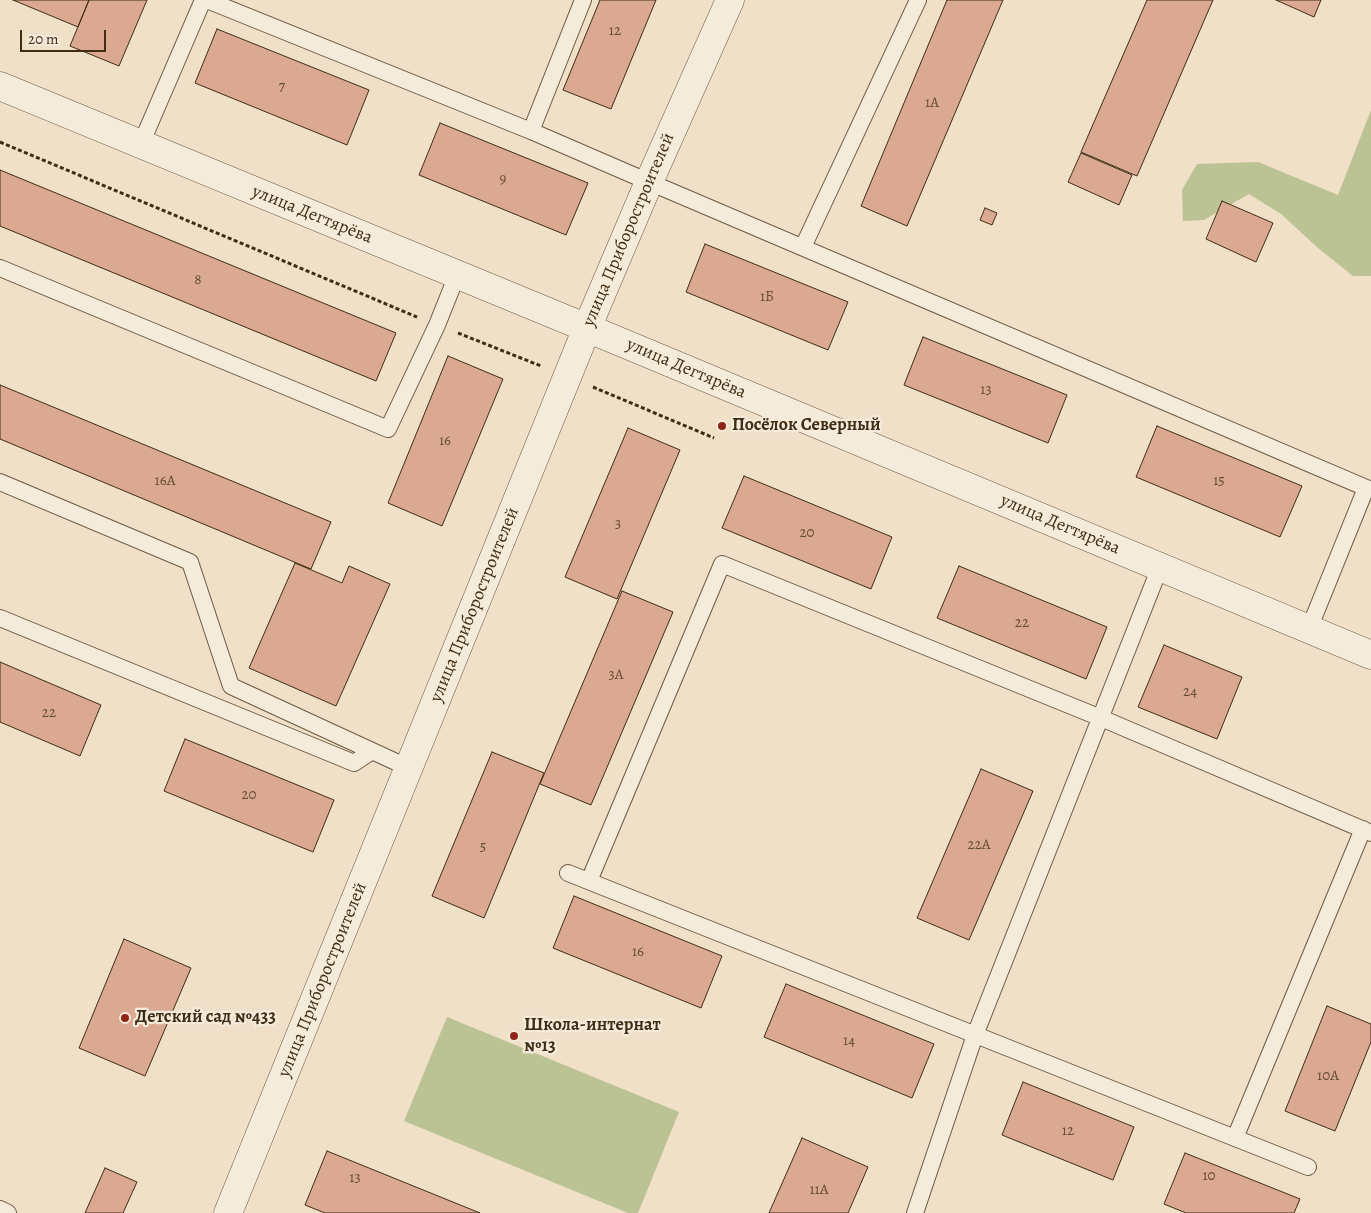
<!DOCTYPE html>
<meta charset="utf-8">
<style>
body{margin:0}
#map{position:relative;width:1371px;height:1213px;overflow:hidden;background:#efe0c7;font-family:Alegreya,serif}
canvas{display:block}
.scale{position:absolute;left:20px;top:30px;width:86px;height:22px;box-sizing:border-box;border:2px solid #3f2d14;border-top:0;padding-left:6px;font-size:15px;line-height:18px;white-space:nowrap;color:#3f2d14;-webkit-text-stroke:4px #f5ebdb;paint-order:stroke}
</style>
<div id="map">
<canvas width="1371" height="1213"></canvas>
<div class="scale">20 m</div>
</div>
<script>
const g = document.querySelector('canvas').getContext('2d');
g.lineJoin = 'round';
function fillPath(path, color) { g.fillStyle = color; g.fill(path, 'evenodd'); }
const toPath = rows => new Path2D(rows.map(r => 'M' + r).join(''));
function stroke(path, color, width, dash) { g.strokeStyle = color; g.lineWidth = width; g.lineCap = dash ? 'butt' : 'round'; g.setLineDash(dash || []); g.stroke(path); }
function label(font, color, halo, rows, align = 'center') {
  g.font = font + ' Alegreya,serif'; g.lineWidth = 4.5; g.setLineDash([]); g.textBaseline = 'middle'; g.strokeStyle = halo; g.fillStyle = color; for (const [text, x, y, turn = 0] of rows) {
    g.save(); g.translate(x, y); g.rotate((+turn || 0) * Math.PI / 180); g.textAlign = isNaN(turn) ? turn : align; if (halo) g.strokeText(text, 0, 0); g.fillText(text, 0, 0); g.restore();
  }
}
const green = toPath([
 [1371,110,1371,276,1353,276,1318,248,1281,214,1249,194,1204,220,1183,221,1182,190,1197,164,1258,162,1338,195],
 [447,1017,679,1112,638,1213,628,1213,404,1121]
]);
const building = toPath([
 [13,0,89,0,78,27,13,0],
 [89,0,147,0,119,66,70,46,89,0],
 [600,0,656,0,611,109,563,90,600,0],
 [947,0,1003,0,907,226,861,206,947,0],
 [1147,0,1213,0,1137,176,1081,152,1147,0],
 [1276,0,1321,0,1314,17,1276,0],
 [217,29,369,90,347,145,195,83,217,29],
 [440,123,588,183,566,235,419,175,440,123],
 [1081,153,1132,175,1119,205,1068,182,1081,153],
 [0,170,396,333,376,381,0,226,0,170],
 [1222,201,1273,223,1256,262,1206,239,1222,201],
 [985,208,997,213,992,225,980,220,985,208],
 [705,244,848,302,828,350,686,292,705,244],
 [923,337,1067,395,1048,443,904,385,923,337],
 [448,356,503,379,442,526,388,503,448,356],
 [0,385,331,522,311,569,0,439,0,385],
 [1157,426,1302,486,1280,537,1136,477,1157,426],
 [628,428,680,450,617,599,565,577,628,428],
 [744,476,892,537,871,589,722,528,744,476],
 [295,563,342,583,349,566,390,584,336,706,249,668,295,563],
 [959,566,1107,627,1086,679,937,618,959,566],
 [622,591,673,612,591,805,540,784,622,591],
 [1164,645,1242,677,1217,739,1138,707,1164,645],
 [0,662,101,705,80,756,0,722,0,662],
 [185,739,334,800,313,852,164,791,185,739],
 [492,752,544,773,484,918,432,896,492,752],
 [981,769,1033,791,969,940,917,918,981,769],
 [574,896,722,956,701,1008,553,948,574,896],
 [124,939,191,968,145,1076,79,1048,124,939],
 [786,984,934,1044,912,1098,764,1037,786,984],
 [1327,1006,1371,1024,1371,1042,1335,1131,1285,1111,1327,1006],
 [1023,1082,1134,1127,1113,1180,1002,1135,1023,1082],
 [802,1138,868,1167,848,1213,769,1213,802,1138],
 [327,1151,480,1213,325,1213,305,1205,327,1151],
 [1185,1153,1300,1199,1294,1213,1186,1213,1164,1204,1185,1153],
 [105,1168,137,1182,123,1213,85,1213,105,1168]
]);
const path = toPath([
 [0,142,417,317],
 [458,333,541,366],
 [593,387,714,438]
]);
const service = toPath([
 [207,0,531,131,649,182,1371,490],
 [531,131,583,0],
 [141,144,203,0],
 [803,247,918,0],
 [0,268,388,429,437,325,457,275],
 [0,482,190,562,231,686,409,768],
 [0,618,354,763,372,751],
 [1309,629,1366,488],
 [568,873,1308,1167],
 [589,881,722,564,1101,718,1371,833],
 [1235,1138,1363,829],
 [0,1209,8,1213],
 [915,1213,975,1035,1160,567]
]);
const minor = toPath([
 [0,86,587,328,228,1213]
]);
const tertiary = toPath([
 [730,0,649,182,587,328,1371,655]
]);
const markers = [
 [722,426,5,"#8f2418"],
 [125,1018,5,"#8f2418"],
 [514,1036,5,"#8f2418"]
];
const numberNames = [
 ["12",615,31],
 ["7",282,87],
 ["1А",932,103],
 ["9",503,179],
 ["8",198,280],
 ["1Б",767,297],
 ["13",986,390],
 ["16",445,441],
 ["16А",165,481],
 ["15",1219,481],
 ["3",618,524],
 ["20",807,533],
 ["22",1022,623],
 ["3А",616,675],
 ["24",1190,692],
 ["22",49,713],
 ["20",249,795],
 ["22А",979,845],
 ["5",483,847],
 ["16",638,952],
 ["14",849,1041],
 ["10А",1328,1076],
 ["12",1068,1131],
 ["10",1209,1176],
 ["13",355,1178],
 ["11А",819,1190]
];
const streetNames = [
 ["улица Дегтярёва",312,215,22],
 ["улица Приборостроителей",629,230,-67],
 ["улица Дегтярёва",686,369,23],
 ["улица Дегтярёва",1060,525,23],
 ["улица Приборостроителей",475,605,-68],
 ["улица Приборостроителей",323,980,-68]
];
const poiNames = [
 ["Посёлок Северный",732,426],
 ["Детский сад №433",135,1018],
 ["Школа-интернат",524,1026],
 ["№13",524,1047]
];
fillPath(green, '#bbc294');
fillPath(building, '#dba892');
stroke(building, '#3f2d14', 1);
stroke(service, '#6b5a41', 18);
stroke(minor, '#6b5a41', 29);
stroke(tertiary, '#6b5a41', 29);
stroke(path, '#3f2d14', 3, [4, 2.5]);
stroke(service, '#f5ebdb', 16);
stroke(minor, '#f5ebdb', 28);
stroke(tertiary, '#f5ebdb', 28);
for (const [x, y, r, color] of markers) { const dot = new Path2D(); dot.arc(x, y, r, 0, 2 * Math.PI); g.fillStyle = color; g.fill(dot); stroke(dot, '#f5ebdb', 2); }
label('15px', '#664c34', null, numberNames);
label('18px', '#3f2d14', '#f5ebdb', streetNames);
label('bold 18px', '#3f2d14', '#f5ebdb', poiNames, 'left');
</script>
